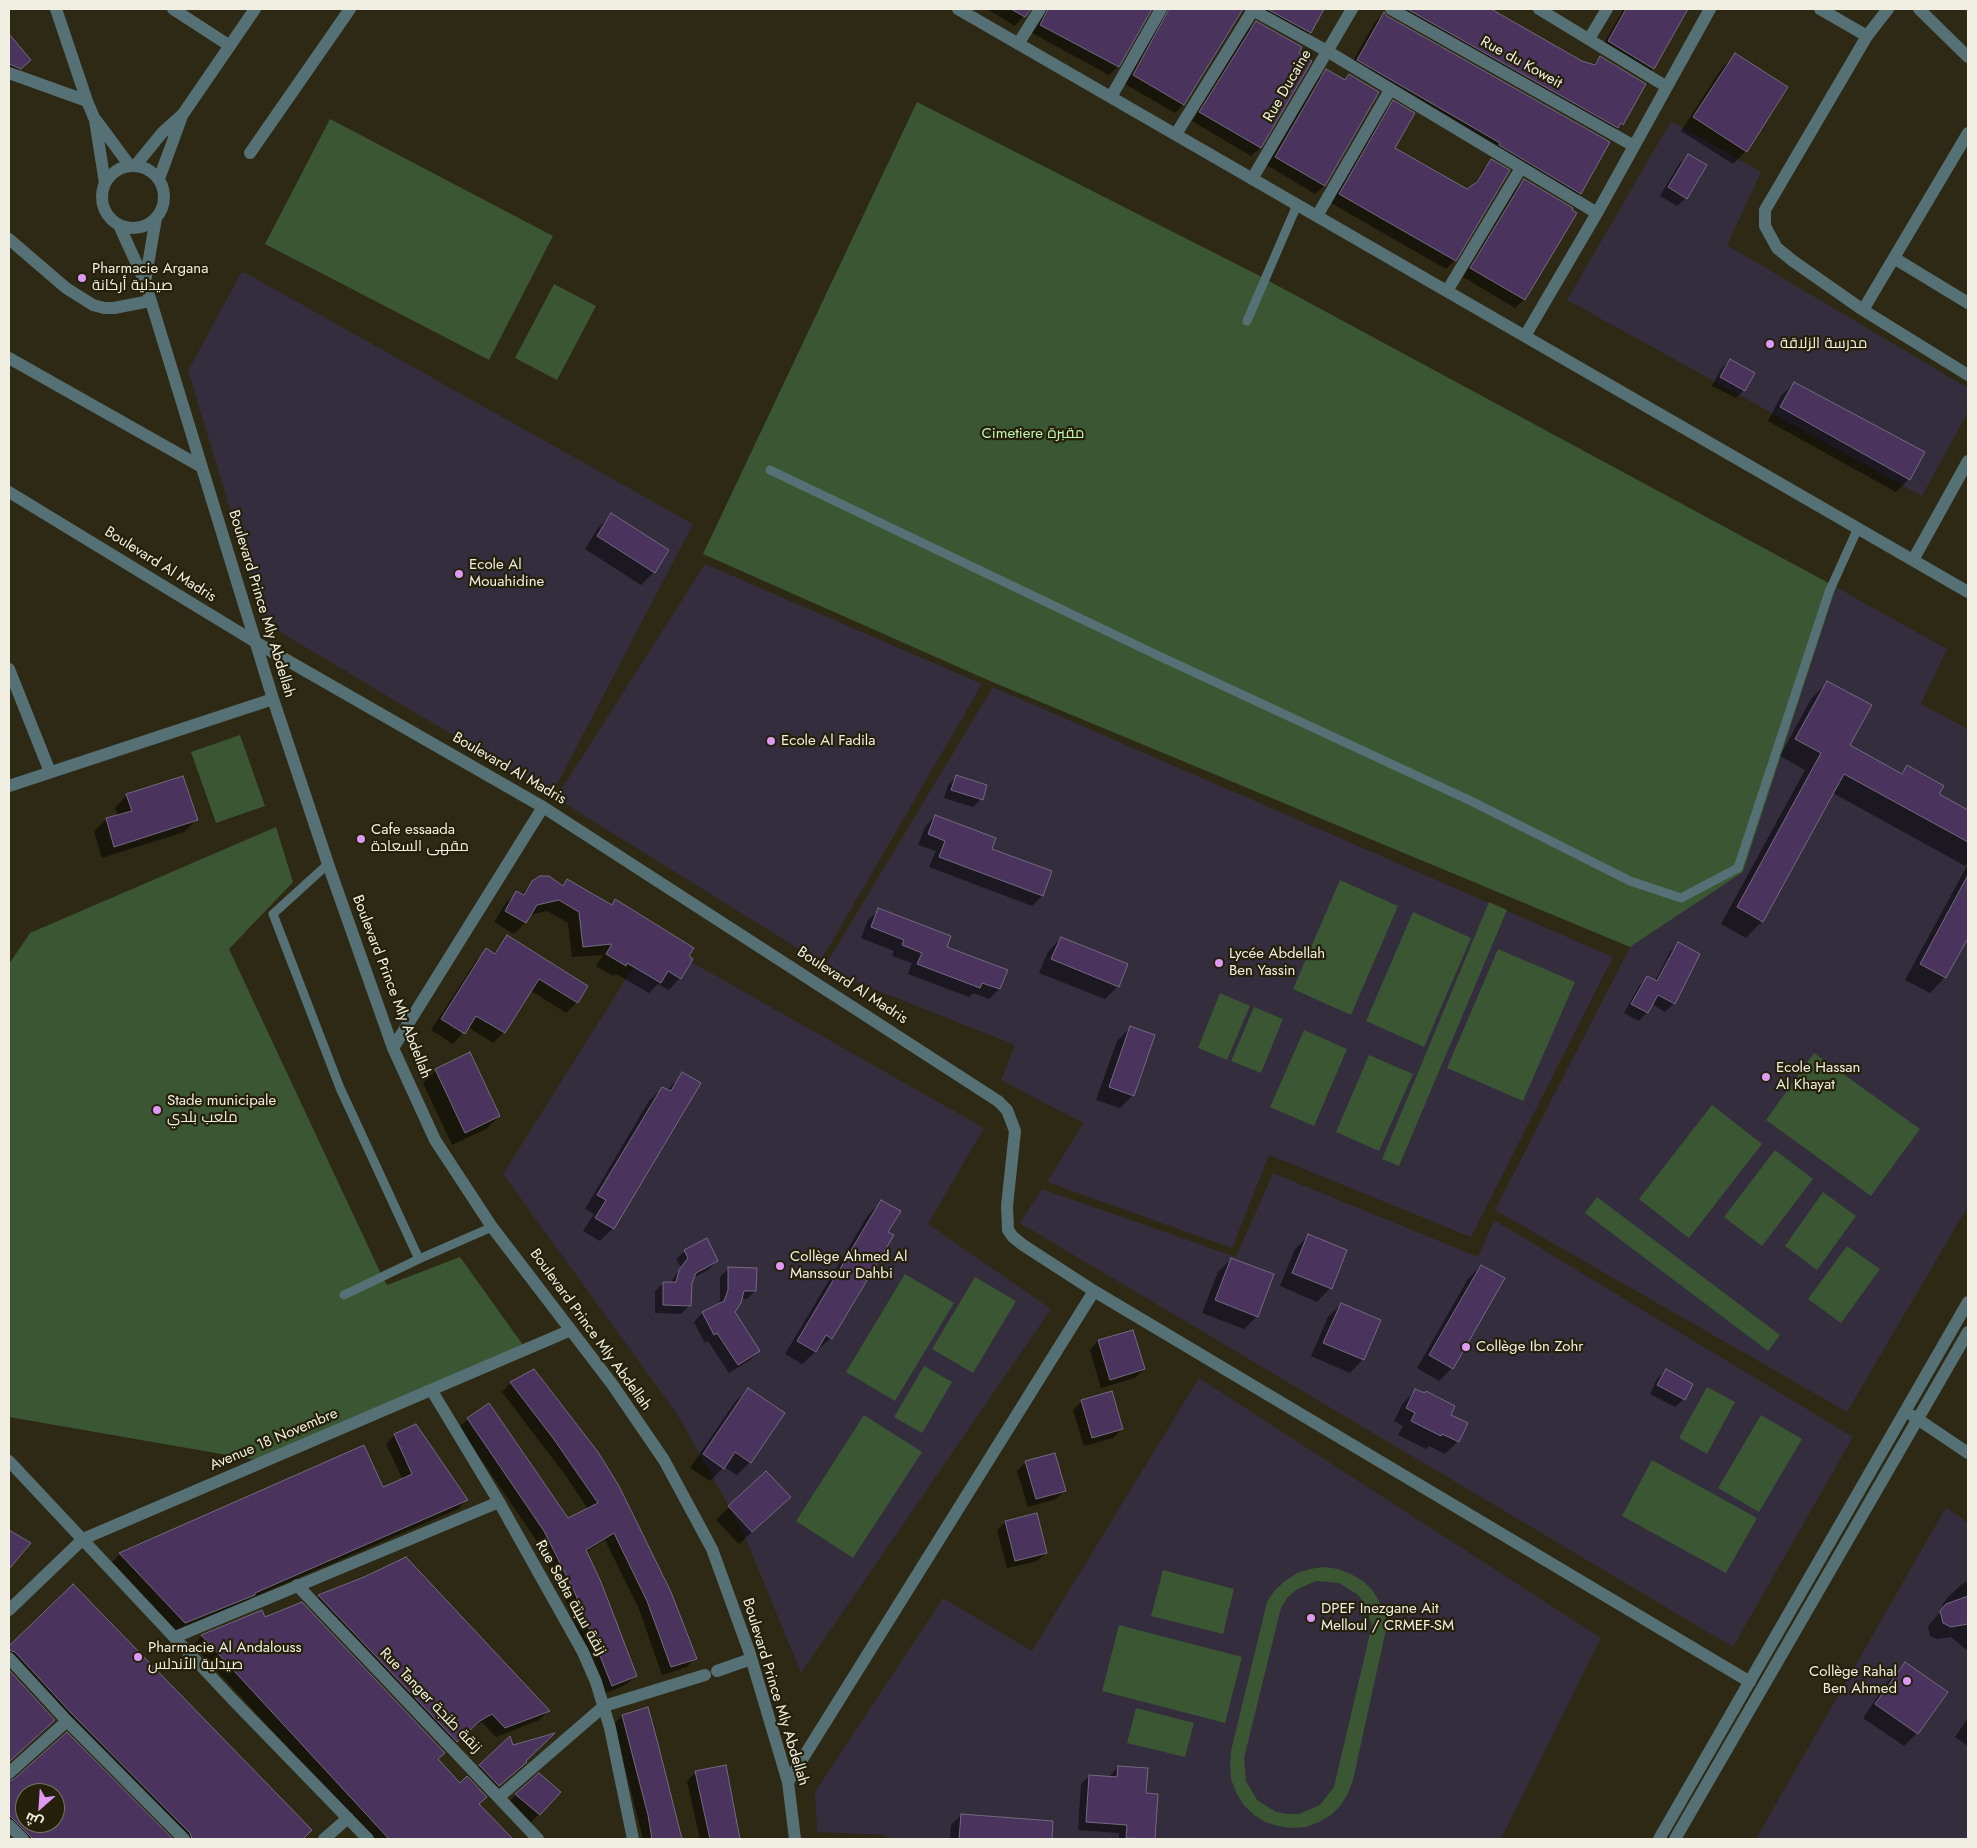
<!DOCTYPE html>
<meta charset="utf-8">
<style>
body{margin:0}
#map{position:relative;width:1977px;height:1848px;overflow:hidden;background:#2e2914;font-family:Jost,Cairo,sans-serif}
canvas{display:block}
.frame{position:absolute;inset:0;border:10px solid #f1efe2;pointer-events:none}
.north{position:absolute;left:15px;top:1783px;width:50px;height:50px;box-sizing:border-box;background:#24200a;border:1px solid #767360;border-radius:50%;rotate:206deg;font-size:14px;font-weight:700;line-height:20px;text-align:center;color:#f1efe2}
.north::after{content:'';display:block;margin:auto;width:18px;height:22px;background:#dd99f3;clip-path:polygon(50% 0,100% 100%,50% 72%,0 100%)}
</style>
<div id="map">
<canvas width="1977" height="1848"></canvas>
<div class="frame"></div>
<div class="north">ش</div>
</div>
<script>
const g = document.querySelector('canvas').getContext('2d');
g.lineJoin = 'round';
function fillPath(path, color) { g.fillStyle = color; g.fill(path, 'evenodd'); }
const toPath = rows => new Path2D(rows.map(r => 'M' + r).join(''));
function stroke(path, color, width, dash) { g.strokeStyle = color; g.lineWidth = width; g.lineCap = dash ? 'butt' : 'round'; g.setLineDash(dash || []); g.stroke(path); }
function label(font, color, halo, rows, align = 'center') {
  g.font = font + ' Jost,Cairo,sans-serif'; g.lineWidth = 4.5; g.setLineDash([]); g.textBaseline = 'middle'; g.strokeStyle = halo; g.fillStyle = color; for (const [text, x, y, turn = 0] of rows) {
    g.save(); g.translate(x, y); g.rotate((+turn || 0) * Math.PI / 180); g.textAlign = isNaN(turn) ? turn : align; if (halo) g.strokeText(text, 0, 0); g.fillText(text, 0, 0); g.restore();
  }
}
const education = toPath([
 [1671,121,1761,172,1727,245,1968,388,1968,412,1922,496,1567,300],
 [242,271,693,524,552,794,265,623,188,371],
 [705,564,982,684,820,962,556,798],
 [1836,587,1947,649,1921,704,1968,729,1968,1206,1847,1412,1495,1210,1630,947,1743,872],
 [993,687,1613,957,1471,1237,1269,1155,1232,1248,1047,1182,1083,1123,1001,1080,1015,1045,823,969],
 [651,939,984,1128,928,1224,1051,1309,801,1673,743,1532,677,1414,503,1174],
 [1273,1173,1478,1257,1494,1220,1853,1437,1733,1647,1020,1223,1042,1189,1236,1257],
 [1199,1378,1601,1638,1501,1839,887,1839,887,1835,817,1832,815,1792,943,1598,1032,1651],
 [1946,1507,1968,1523,1968,1839,1756,1839]
]);
const green = toPath([
 [917,102,1256,274,1836,587,1743,872,1630,947,990,681,703,554],
 [330,119,553,236,489,360,265,244],
 [554,284,596,306,557,380,515,358],
 [240,735,265,806,216,823,191,752],
 [276,827,293,882,229,949,382,1276,387,1285,460,1257,528,1352,273,1463,9,1417,9,964,30,933],
 [1340,880,1398,906,1351,1015,1293,989],
 [1489,902,1507,910,1399,1166,1382,1159],
 [1413,912,1471,938,1424,1047,1366,1021],
 [1498,949,1575,982,1523,1101,1447,1068],
 [1220,993,1250,1006,1227,1060,1198,1048],
 [1254,1007,1283,1019,1261,1073,1231,1061],
 [1304,1030,1347,1049,1314,1126,1270,1107],
 [1814,1053,1920,1129,1871,1196,1766,1120],
 [1369,1055,1413,1074,1379,1151,1336,1132],
 [1712,1105,1762,1144,1689,1238,1639,1199],
 [1775,1150,1813,1179,1762,1246,1724,1217],
 [1823,1192,1856,1216,1817,1270,1785,1246],
 [1597,1197,1780,1335,1768,1351,1585,1213],
 [1847,1246,1880,1269,1841,1323,1808,1299],
 [905,1274,954,1303,895,1401,846,1372],
 [975,1277,1016,1301,973,1373,932,1349],
 [924,1366,952,1382,922,1433,894,1417],
 [1707,1387,1735,1402,1707,1454,1679,1438],
 [864,1415,922,1452,853,1558,796,1521],
 [1761,1415,1802,1439,1759,1512,1718,1488],
 [1652,1460,1757,1518,1726,1573,1622,1516],
 [1324,1567,1338,1569,1351,1574,1363,1581,1373,1591,1380,1603,1385,1616,1386,1630,1353,1780,1348,1793,1341,1805,1331,1815,1319,1822,1306,1827,1292,1828,1278,1826,1265,1822,1253,1814,1243,1804,1236,1792,1231,1779,1230,1765,1231,1751,1267,1602,1275,1590,1285,1581,1297,1573,1310,1569],
 [1316,1581,1339,1583,1358,1595,1365,1604,1372,1625,1334,1787,1320,1805,1299,1814,1288,1814,1276,1812,1257,1800,1246,1781,1244,1758,1281,1608,1287,1598,1296,1590],
 [1163,1570,1234,1589,1223,1634,1151,1616],
 [1119,1625,1242,1657,1225,1723,1102,1691],
 [1136,1708,1194,1723,1185,1757,1127,1743]
]);
const shadow = toPath([
 [987,9,1322,9,1310,32,1301,40,1246,10,1241,10,1183,105,1175,113,1125,84,1156,10,1150,10,1118,67,1109,75,1032,33,1040,19,1035,10,1029,10,1015,26],
 [1382,9,1489,9,1581,62,1592,65,1600,57,1622,124,1614,132],
 [1624,9,1687,9,1653,69,1644,77,1600,50],
 [1384,14,1580,193,1571,202,1349,68,1375,22],
 [1256,22,1310,61,1260,148,1251,156,1192,121,1247,31],
 [9,36,29,60,11,76,9,76],
 [1735,55,1746,151,1733,164,1681,131,1722,68],
 [1326,71,1344,81,1349,75,1378,92,1324,186,1315,194,1267,165,1318,79],
 [1394,102,1394,149,1467,191,1472,188,1483,169,1491,160,1508,171,1455,260,1446,269,1331,203,1385,110],
 [1688,155,1686,198,1677,206,1660,196,1679,164],
 [1524,180,1575,213,1524,300,1515,308,1463,277,1516,189],
 [1730,361,1744,390,1736,398,1712,386,1721,369],
 [1794,383,1909,479,1896,492,1768,421,1781,396],
 [611,515,654,572,641,585,585,549,598,528],
 [1828,682,1848,746,1900,774,1907,767,1938,795,1968,811,1968,862,1965,866,1833,793,1762,921,1746,938,1721,924,1805,770,1780,756,1811,699],
 [957,776,981,799,973,807,944,798,948,785],
 [127,795,196,820,184,832,102,858,94,831,107,819,118,816,115,808],
 [935,816,1042,896,1032,906,929,867,936,851,918,845,925,827],
 [1968,864,1968,935,1945,977,1930,993,1905,980],
 [536,879,561,886,567,881,610,906,615,901,691,959,680,978,669,990,658,984,649,993,616,974,613,976,596,966,603,955,572,957,568,923,547,911,530,915,525,923,514,934,494,922,505,904,517,892,521,895],
 [879,910,946,948,1006,971,999,989,989,999,973,993,969,997,908,974,912,963,892,956,894,951,861,938,868,920],
 [508,937,587,986,577,1002,566,1013,530,990,504,1032,493,1043,468,1027,453,1044,431,1030,476,961,486,950,493,954],
 [1061,938,1118,986,1105,999,1039,973,1048,952],
 [1679,944,1674,1003,1665,1012,1652,1004,1647,1012,1639,1021,1624,1013,1639,986,1647,977,1655,981,1670,952],
 [1130,1028,1133,1095,1120,1108,1096,1100,1117,1041],
 [436,1070,499,1116,486,1129,452,1145,423,1083],
 [682,1074,613,1228,600,1241,583,1231,594,1214,585,1209,649,1101,662,1088,667,1091],
 [882,1201,887,1232,831,1338,802,1364,785,1354,868,1215],
 [1308,1236,1345,1251,1330,1288,1317,1302,1280,1286,1295,1249],
 [685,1251,717,1261,708,1270,693,1278,691,1282,690,1305,681,1314,655,1313,655,1291,664,1283,670,1283,681,1267,676,1259],
 [1231,1259,1257,1316,1244,1329,1202,1313,1218,1272],
 [1481,1266,1452,1368,1439,1381,1417,1368,1468,1279],
 [729,1268,755,1291,747,1299,741,1299,734,1312,759,1351,750,1360,729,1373,708,1341,705,1343,694,1322,702,1313,718,1305,720,1300,720,1277],
 [1341,1304,1363,1359,1350,1373,1311,1356,1328,1317],
 [1132,1331,1144,1369,1135,1378,1101,1388,1090,1350,1098,1341],
 [1666,1370,1684,1399,1675,1407,1650,1394,1657,1379],
 [534,1371,695,1658,687,1667,662,1675,639,1609,605,1540,586,1552,635,1676,627,1684,604,1694,566,1602,536,1540,459,1427,468,1419,568,1520,588,1509,566,1476,502,1392,511,1383],
 [748,1389,783,1413,750,1462,737,1475,724,1467,710,1481,690,1468,735,1402],
 [1416,1390,1450,1415,1458,1441,1445,1454,1429,1446,1426,1449,1398,1435,1403,1426,1394,1421,1403,1403],
 [1082,1401,1122,1429,1113,1438,1084,1446,1073,1410],
 [395,1435,466,1500,458,1509,249,1599,245,1603,176,1631,112,1562,120,1554,364,1447,382,1489,403,1480,386,1444],
 [1026,1462,1065,1490,1056,1499,1028,1507,1017,1471],
 [729,1507,776,1510,739,1544,716,1520],
 [1006,1522,1046,1553,1037,1561,1007,1568,997,1530],
 [365,1578,548,1711,539,1720,496,1737,482,1722,470,1730,447,1750,310,1605,319,1597],
 [1968,1581,1968,1651,1951,1637,1937,1639,1930,1636,1928,1626,1943,1609,1942,1605,1948,1597,1962,1584],
 [73,1586,311,1830,301,1839,179,1839,9,1663,9,1648],
 [261,1611,264,1618,437,1760,511,1839,372,1839,193,1645,202,1636],
 [1905,1663,1917,1733,1904,1746,1863,1718,1892,1676],
 [9,1672,54,1720,9,1762],
 [647,1709,681,1839,643,1839,614,1724,622,1716],
 [1968,1718,1968,1746,1955,1737],
 [67,1734,171,1839,18,1839,9,1830,9,1782],
 [25,1793,55,1793,55,1823,25,1823],
 [509,1739,512,1747,524,1761,517,1770,489,1793,471,1774],
 [725,1766,733,1802,738,1839,700,1839,687,1781,696,1772],
 [1118,1767,1145,1795,1157,1795,1154,1839,1119,1839,1119,1833,1078,1830,1081,1784,1089,1776,1109,1777],
 [559,1793,530,1823,508,1803,516,1794],
 [961,1815,1052,1823,1051,1839,950,1839,951,1825]
]);
const building = toPath([
 [1011,9,1031,9,1025,17,1011,9],
 [1048,9,1152,9,1119,67,1040,25,1048,9],
 [1169,9,1243,9,1184,105,1133,75,1169,9],
 [1267,9,1324,9,1311,33,1267,9],
 [1407,9,1491,9,1582,61,1595,65,1600,56,1646,84,1623,125,1621,123,1618,128,1407,9],
 [1626,9,1688,9,1654,69,1608,41,1626,9],
 [1384,12,1387,16,1610,142,1581,194,1499,145,1500,143,1357,60,1384,12],
 [1256,21,1302,47,1299,53,1312,61,1261,148,1199,112,1256,21],
 [9,34,31,60,21,69,9,64,9,34],
 [1735,53,1788,87,1747,152,1693,117,1735,53],
 [1326,69,1345,80,1349,74,1379,92,1325,186,1275,157,1326,69],
 [1393,100,1415,113,1395,148,1467,189,1477,182,1491,159,1510,170,1456,261,1339,194,1393,100],
 [1688,154,1707,165,1687,199,1668,187,1688,154],
 [1524,179,1573,208,1572,210,1577,213,1525,300,1470,268,1524,179],
 [1730,359,1755,373,1745,391,1720,377,1730,359],
 [1794,382,1925,452,1910,480,1780,407,1794,382],
 [611,513,669,550,655,573,597,536,611,513],
 [1827,681,1872,705,1850,745,1902,774,1907,765,1944,786,1939,794,1968,810,1968,842,1844,774,1763,922,1737,907,1821,753,1795,739,1827,681],
 [956,775,987,785,983,800,951,790,956,775],
 [183,776,198,820,114,847,106,818,132,811,126,794,183,776],
 [935,815,996,838,992,849,1052,871,1043,896,939,857,945,841,928,834,935,815],
 [1968,875,1968,938,1946,978,1920,964,1968,875],
 [540,876,549,876,563,886,567,879,612,905,615,899,694,948,689,956,693,959,681,979,668,971,661,983,627,963,626,966,606,954,612,944,583,947,579,912,559,900,537,905,526,923,505,911,516,891,524,895,532,881,540,876],
 [878,908,951,936,947,947,1008,970,1000,989,982,983,980,988,917,964,922,953,902,945,904,940,871,927,878,908],
 [507,935,588,986,578,1003,539,979,505,1033,476,1016,465,1034,441,1019,486,948,495,954,507,935],
 [1061,937,1128,964,1119,987,1051,959,1061,937],
 [1678,942,1700,954,1675,1004,1658,995,1648,1013,1631,1004,1647,976,1657,981,1678,942],
 [1130,1026,1155,1035,1134,1096,1109,1087,1130,1026],
 [470,1052,500,1116,465,1133,435,1069,470,1052],
 [682,1072,701,1083,614,1229,595,1218,606,1200,597,1195,662,1087,671,1091,682,1072],
 [881,1200,901,1211,888,1232,894,1235,832,1339,826,1335,816,1352,797,1341,881,1200],
 [1308,1234,1347,1250,1332,1289,1292,1273,1308,1234],
 [707,1238,718,1261,696,1273,692,1283,691,1306,663,1305,663,1282,676,1282,679,1270,688,1258,684,1250,707,1238],
 [1231,1258,1274,1274,1258,1317,1215,1300,1231,1258],
 [1481,1265,1505,1278,1453,1369,1429,1355,1481,1265],
 [728,1267,757,1268,756,1291,744,1291,741,1303,735,1312,760,1351,738,1365,717,1333,714,1335,702,1312,724,1301,728,1290,728,1267],
 [1341,1303,1381,1320,1364,1360,1323,1343,1341,1303],
 [1133,1330,1145,1369,1110,1380,1098,1340,1133,1330],
 [534,1369,598,1452,619,1486,671,1592,697,1659,671,1667,647,1601,614,1533,586,1550,601,1582,637,1676,612,1686,575,1593,544,1531,467,1418,489,1403,568,1518,598,1503,553,1438,510,1382,534,1369],
 [1666,1369,1693,1384,1685,1400,1657,1385,1666,1369],
 [748,1388,785,1413,751,1463,735,1452,724,1469,703,1454,748,1388],
 [1415,1389,1425,1393,1426,1391,1455,1406,1451,1415,1468,1423,1459,1442,1442,1434,1441,1436,1411,1421,1415,1413,1406,1408,1415,1389],
 [1112,1391,1123,1429,1092,1438,1081,1400,1112,1391],
 [416,1424,468,1500,255,1593,255,1595,185,1623,119,1553,364,1445,383,1487,397,1481,412,1474,394,1434,416,1424],
 [1055,1453,1066,1491,1036,1499,1025,1461,1055,1453],
 [766,1471,791,1497,752,1532,728,1506,766,1471],
 [1037,1513,1047,1553,1015,1561,1005,1521,1037,1513],
 [9,1530,31,1543,9,1569,9,1530],
 [406,1557,463,1618,550,1711,505,1728,492,1714,480,1721,457,1742,318,1595,364,1577,406,1557],
 [73,1584,312,1830,303,1839,192,1839,190,1833,73,1715,15,1652,9,1650,9,1646,73,1584],
 [1968,1596,1968,1624,1951,1627,1943,1623,1940,1611,1946,1604,1968,1596],
 [302,1602,445,1753,438,1759,460,1783,467,1776,487,1797,479,1804,513,1839,389,1839,201,1635,262,1610,265,1617,302,1602],
 [1905,1662,1948,1692,1918,1734,1875,1704,1905,1662],
 [9,1670,55,1720,9,1762,9,1670],
 [648,1707,657,1740,682,1839,652,1839,648,1815,622,1715,648,1707],
 [67,1732,173,1839,33,1839,9,1815,9,1781,14,1779,67,1732],
 [25,1793,55,1793,55,1823,25,1823,25,1793],
 [555,1733,526,1761,527,1762,499,1786,479,1765,510,1736,513,1745,555,1733],
 [726,1765,740,1839,710,1839,695,1771,726,1765],
 [1118,1766,1148,1768,1146,1793,1158,1794,1155,1839,1126,1838,1127,1825,1086,1822,1089,1775,1117,1777,1118,1766],
 [539,1773,561,1792,540,1815,515,1794,539,1773],
 [961,1814,1053,1821,1052,1839,959,1839,961,1814]
]);
const lane = toPath([
 [1247,321,1297,205],
 [770,470,1159,656,1471,801,1630,881,1681,898,1738,868,1829,592,1858,528],
 [328,864,273,914,340,1088,419,1259,492,1227],
 [344,1295,419,1259]
]);
const street = toPath([
 [56,9,87,101,95,120,105,183],
 [173,9,230,46],
 [958,9,1968,592],
 [1251,9,1327,51,1597,213],
 [1391,9,1634,146],
 [1539,9,1667,87],
 [1820,9,1867,36],
 [1888,9,1867,36,1765,210,1765,226,1777,248,1793,261,1863,310,1968,375],
 [1919,9,1968,57],
 [1589,39,1607,9],
 [1018,44,1040,9],
 [9,73,87,101],
 [1111,97,1161,9],
 [96,120,130,166],
 [1176,134,1253,10],
 [250,153,350,9],
 [135,166,162,133,183,114,255,9],
 '102 197a31 31 0 1 1 62 0a31 31 0 1 1-62 0Z',
 [159,179,182,116],
 [1252,179,1352,9],
 [1317,216,1390,90],
 [119,225,145,282,273,699,328,864,393,1048,435,1140,492,1227,612,1384,664,1460,712,1549,749,1651,788,1782,795,1839],
 [9,239,66,288,93,305,104,308,114,308,150,301],
 [1894,258,1968,303],
 [145,282,156,218],
 [1447,291,1521,168],
 [1863,310,1968,133],
 [1525,336,1597,213,1710,9],
 [9,358,200,466],
 [9,492,257,643,543,807,998,1101,1007,1110,1015,1131,1007,1206,1008,1230,1013,1237,1023,1245,1094,1291],
 [1913,560,1968,461],
 [9,669,50,772],
 [9,786,273,699],
 [393,1048,543,807],
 [432,1391,499,1502,583,1652,596,1682,610,1728,633,1839],
 [1913,1416,1968,1453],
 [9,1461,233,1700,368,1839],
 [297,1585,538,1839],
 [9,1610,83,1539,571,1330],
 [175,1637,499,1502],
 [9,1658,67,1721,184,1839],
 [717,1671,751,1659],
 [9,1773,67,1721],
 [788,1782,1094,1291,1750,1682],
 [499,1797,604,1706,705,1675],
 [9,1825,23,1839],
 [324,1839,348,1818],
 [1659,1839,1968,1302],
 [1675,1839,1968,1332]
]);
const markers = [
 [82,278,5,"#dd99f3"],
 [1770,344,5,"#dd99f3"],
 [459,574,5,"#dd99f3"],
 [771,741,5,"#dd99f3"],
 [361,839,5,"#dd99f3"],
 [1219,963,5,"#dd99f3"],
 [1766,1077,5,"#dd99f3"],
 [157,1110,5,"#dd99f3"],
 [780,1266,5,"#dd99f3"],
 [1466,1347,5,"#dd99f3"],
 [1311,1618,5,"#dd99f3"],
 [138,1657,5,"#dd99f3"],
 [1907,1681,5,"#dd99f3"]
];
const streetNames = [
 ["Rue du Koweit",1521,63,29],
 ["Rue Ducaine",1288,86,-60],
 ["Boulevard Al Madris",160,565,32],
 ["Boulevard Prince Mly Abdellah",261,604,73],
 ["Boulevard Al Madris",509,769,30],
 ["Boulevard Al Madris",852,986,33],
 ["Boulevard Prince Mly Abdellah",391,987,69],
 ["Boulevard Prince Mly Abdellah",590,1330,54],
 ["Avenue 18 Novembre",274,1440,-23],
 ["Rue Sebta زنقة سبتة",570,1598,61],
 ["Boulevard Prince Mly Abdellah",775,1692,73],
 ["Rue Tanger زنقة طنجة",430,1701,46]
];
const poiNames = [
 ["Pharmacie Argana",92,269],
 ["صيدلية أركانة",92,286],
 ["مدرسة الزلاقة",1780,344],
 ["Ecole Al",469,565],
 ["Mouahidine",469,582],
 ["Ecole Al Fadila",781,741],
 ["Cafe essaada",371,830],
 ["مقهى السعادة",371,847],
 ["Lycée Abdellah",1229,954],
 ["Ben Yassin",1229,971],
 ["Ecole Hassan",1776,1068],
 ["Al Khayat",1776,1085],
 ["Stade municipale",167,1101],
 ["ملعب بلدي",167,1118],
 ["Collège Ahmed Al",790,1257],
 ["Manssour Dahbi",790,1274],
 ["Collège Ibn Zohr",1476,1347],
 ["DPEF Inezgane Ait",1321,1609],
 ["Melloul / CRMEF-SM",1321,1626],
 ["Pharmacie Al Andalouss",148,1648],
 ["صيدلية الأندلس",148,1665],
 ["Collège Rahal",1897,1672,"right"],
 ["Ben Ahmed",1897,1689,"right"]
];
const parkNames = [
 ["Cimetiere مقبرة",1033,434]
];
fillPath(education, '#332d3e');
fillPath(green, '#3a5632');
fillPath(shadow, '#0007');
fillPath(building, '#4a345e');
stroke(building, '#746a7f', 1);
stroke(lane, '#557175', 9);
stroke(street, '#557175', 12);
for (const [x, y, r, color] of markers) { const dot = new Path2D(); dot.arc(x, y, r, 0, 2 * Math.PI); g.fillStyle = color; g.fill(dot); stroke(dot, '#24200a', 2); }
label('15px', '#f1efe2', '#24200a', streetNames);
label('15px', '#f1efe2', '#24200a', poiNames, 'left');
label('15px', '#c1f4b1', '#24200a', parkNames);
</script>
